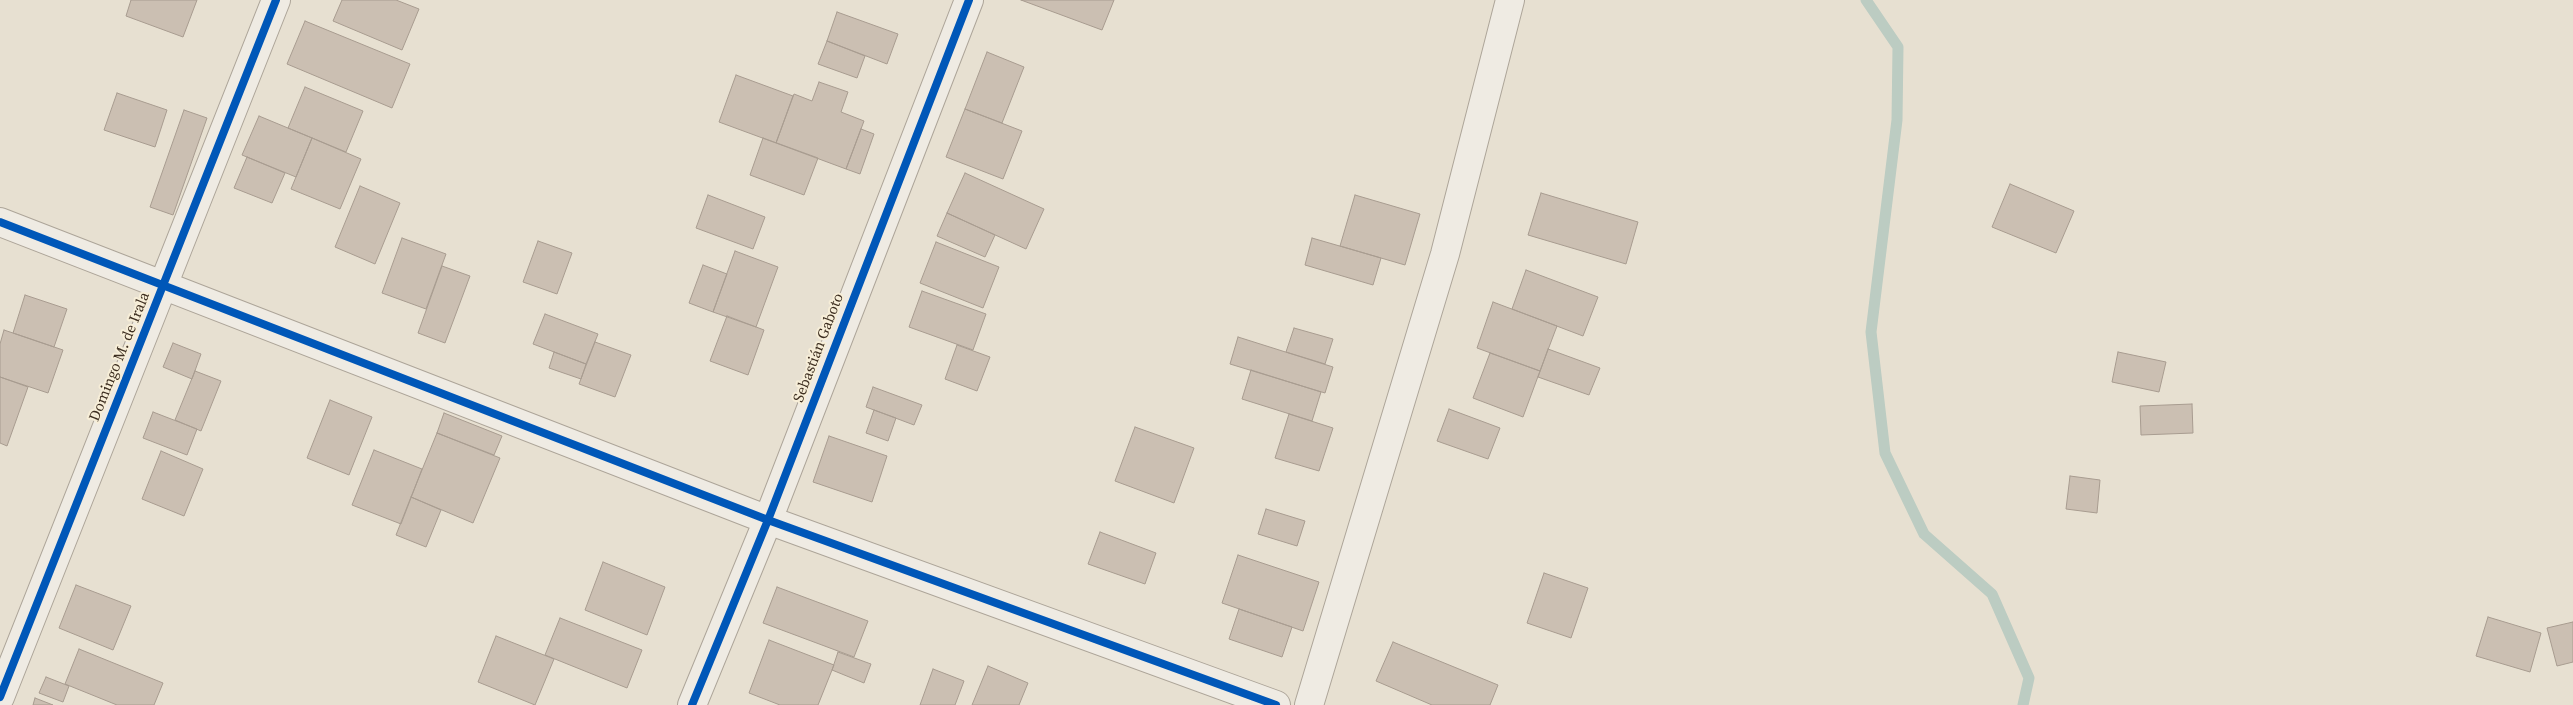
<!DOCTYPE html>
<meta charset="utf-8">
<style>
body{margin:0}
canvas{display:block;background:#e7e0d1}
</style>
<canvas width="2573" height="705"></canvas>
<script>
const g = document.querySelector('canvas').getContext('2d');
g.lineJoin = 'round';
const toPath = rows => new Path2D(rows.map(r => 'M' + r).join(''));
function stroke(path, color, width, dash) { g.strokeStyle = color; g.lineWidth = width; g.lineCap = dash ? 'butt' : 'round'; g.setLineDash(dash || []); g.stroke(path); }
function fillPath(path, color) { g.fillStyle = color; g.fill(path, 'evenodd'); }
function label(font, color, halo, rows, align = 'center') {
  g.font = font + ' "Source Serif 4",serif'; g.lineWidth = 4; g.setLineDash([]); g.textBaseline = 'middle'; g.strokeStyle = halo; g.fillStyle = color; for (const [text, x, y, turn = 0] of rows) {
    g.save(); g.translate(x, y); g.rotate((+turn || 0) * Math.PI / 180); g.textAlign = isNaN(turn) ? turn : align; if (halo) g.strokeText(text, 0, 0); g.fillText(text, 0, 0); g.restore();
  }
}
const stream = toPath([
 [1866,0,1898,47,1897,120,1871,332,1885,453,1924,534,1992,594,2029,678,2023,705]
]);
const building = toPath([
 [131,0,197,0,183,37,126,16,131,0],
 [342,0,396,0,419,9,402,50,333,21,342,0],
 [1021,0,1114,0,1102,30,1021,0],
 [837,12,898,34,887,64,827,41,837,12],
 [305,21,410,64,392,108,287,64,305,21],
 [827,41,865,56,857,78,818,64,827,41],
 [987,52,1024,67,1002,123,965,109,987,52],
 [736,75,793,96,776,143,719,122,736,75],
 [819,82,848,92,841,112,864,121,846,169,776,143,794,94,812,101,819,82],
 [305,87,363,111,346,152,288,128,305,87],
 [117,93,167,110,155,147,104,130,117,93],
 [965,109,1022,131,1003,179,946,157,965,109],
 [184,110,207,118,173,215,150,207,184,110],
 [259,116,312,138,296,177,242,155,259,116],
 [861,129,874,134,860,174,846,169,861,129],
 [312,138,361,159,340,209,291,189,312,138],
 [763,138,818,158,804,195,750,175,763,138],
 [247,157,285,173,272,203,234,188,247,157],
 [965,173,1044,209,1026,249,947,213,965,173],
 [2010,184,2074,211,2056,253,1992,227,2010,184],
 [360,186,400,203,375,264,335,247,360,186],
 [1541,193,1638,222,1626,264,1528,235,1541,193],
 [708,195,765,217,753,249,696,228,708,195],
 [1355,195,1420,214,1405,265,1340,246,1355,195],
 [947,213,995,235,985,257,937,236,947,213],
 [402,238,446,254,426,309,382,293,402,238],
 [1312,238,1381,258,1373,285,1305,265,1312,238],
 [538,241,572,253,557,294,523,282,538,241],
 [936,242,999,267,983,308,920,283,936,242],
 [735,251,778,267,756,327,713,312,735,251],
 [703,265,727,274,713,312,689,303,703,265],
 [442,266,470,276,445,343,418,333,442,266],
 [1526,270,1598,297,1583,336,1512,309,1526,270],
 [922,291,986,314,973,350,909,327,922,291],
 [25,295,67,309,54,347,13,333,25,295],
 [1493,302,1557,326,1540,371,1477,348,1493,302],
 [545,314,598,334,586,364,533,344,545,314],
 [727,316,764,330,748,375,710,361,727,316],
 [1294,328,1333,339,1325,364,1286,352,1294,328],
 [4,330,63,350,48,393,0,377,0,344,4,330],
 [1238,337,1333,367,1325,393,1230,364,1238,337],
 [595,342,631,355,615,397,579,384,595,342],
 [173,343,201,354,192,379,163,367,173,343],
 [957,345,990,357,977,391,945,379,957,345],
 [1548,349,1600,368,1589,395,1538,377,1548,349],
 [554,352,586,364,581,379,549,368,554,352],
 [2118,352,2166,362,2159,392,2112,382,2118,352],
 [1490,353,1540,371,1523,417,1473,398,1490,353],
 [1251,370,1321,392,1312,421,1242,399,1251,370],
 [195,371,221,381,201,431,175,420,195,371],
 [0,377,28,387,7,446,0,443,0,377],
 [873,387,922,405,914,425,866,407,873,387],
 [330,400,372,417,349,475,307,458,330,400],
 [2192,404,2193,433,2141,435,2140,406,2192,404],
 [1449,409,1500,428,1488,459,1437,441,1449,409],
 [874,410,896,418,888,441,866,433,874,410],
 [153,412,197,429,187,455,143,438,153,412],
 [444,413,502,436,494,455,437,433,444,413],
 [1289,414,1333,428,1319,471,1275,458,1289,414],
 [1135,427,1194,448,1174,503,1115,481,1135,427],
 [437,433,500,458,473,523,411,497,437,433],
 [829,436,887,456,872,502,813,482,829,436],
 [374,450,422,469,401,524,352,505,374,450],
 [161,451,203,469,184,516,142,499,161,451],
 [2070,476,2100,480,2097,513,2066,509,2070,476],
 [411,497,441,510,426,547,396,535,411,497],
 [1266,509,1305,521,1297,546,1258,534,1266,509],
 [1100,532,1156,553,1145,584,1088,564,1100,532],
 [1238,555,1319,582,1303,631,1222,603,1238,555],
 [603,562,665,587,647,635,585,610,603,562],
 [1544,573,1588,588,1571,638,1527,623,1544,573],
 [76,585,131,606,113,650,59,628,76,585],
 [777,587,868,621,854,657,763,623,777,587],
 [1239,609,1292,627,1282,657,1229,639,1239,609],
 [2488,617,2541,633,2530,672,2476,656,2488,617],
 [560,618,642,650,627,688,545,655,560,618],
 [2573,622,2573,662,2557,666,2547,628,2573,622],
 [496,636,554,659,535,705,478,682,496,636],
 [769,640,834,665,818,705,780,705,749,693,769,640],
 [1393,642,1498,685,1490,705,1432,705,1376,681,1393,642],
 [79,649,163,683,154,705,117,705,65,684,79,649],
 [838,652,871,664,864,683,832,670,838,652],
 [988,666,1028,683,1019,705,972,705,988,666],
 [933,669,964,681,955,705,920,705,933,669],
 [46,677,69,686,63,702,39,693,46,677],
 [35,698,53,705,33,705,35,698]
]);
const minor = toPath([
 [0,222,768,520,1276,705],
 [0,697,276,0],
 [692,705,768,520,969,0],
 [1309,705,1445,254,1510,0]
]);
const cycleway = toPath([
 [0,222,768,520,1276,705],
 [0,697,276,0],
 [692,705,768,520,969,0]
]);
const streetNames = [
 ["Sebastián Gaboto",819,348,-69],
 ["Domingo M. de Irala",120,357,-68]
];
stroke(stream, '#bcccc2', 11);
fillPath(building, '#cbbfb2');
stroke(building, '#a89c90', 1);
stroke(minor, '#ada599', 30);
stroke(minor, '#efebe3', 28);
stroke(cycleway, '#0057b8', 8);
label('15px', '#3d2e20', '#f7eed8', streetNames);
</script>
